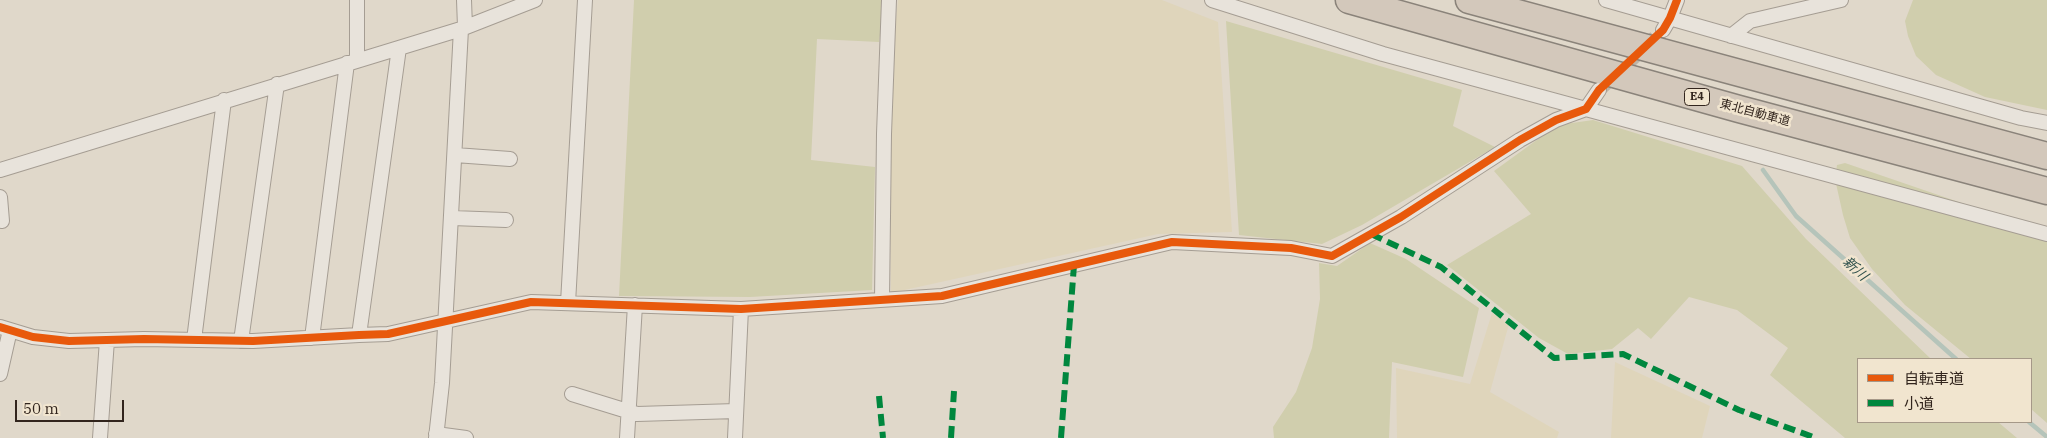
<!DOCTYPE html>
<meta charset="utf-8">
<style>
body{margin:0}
#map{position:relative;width:2047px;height:438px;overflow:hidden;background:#e0d8ca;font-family:"IBM Plex Serif","Noto Sans JP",serif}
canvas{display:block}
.legend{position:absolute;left:1857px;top:358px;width:175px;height:65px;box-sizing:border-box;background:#f1e5cf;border:1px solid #a59888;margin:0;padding:6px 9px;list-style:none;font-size:15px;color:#32251d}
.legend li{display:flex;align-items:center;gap:10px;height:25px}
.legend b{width:25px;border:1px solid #a59888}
.scale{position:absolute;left:15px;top:400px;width:109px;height:22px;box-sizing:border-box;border:2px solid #32251d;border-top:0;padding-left:6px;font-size:15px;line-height:18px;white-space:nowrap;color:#32251d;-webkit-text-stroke:4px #f1e5cf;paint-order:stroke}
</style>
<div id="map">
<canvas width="2047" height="438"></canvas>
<ul class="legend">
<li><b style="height:6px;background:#e8590c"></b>自転車道</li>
<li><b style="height:6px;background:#00873e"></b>小道</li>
</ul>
<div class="scale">50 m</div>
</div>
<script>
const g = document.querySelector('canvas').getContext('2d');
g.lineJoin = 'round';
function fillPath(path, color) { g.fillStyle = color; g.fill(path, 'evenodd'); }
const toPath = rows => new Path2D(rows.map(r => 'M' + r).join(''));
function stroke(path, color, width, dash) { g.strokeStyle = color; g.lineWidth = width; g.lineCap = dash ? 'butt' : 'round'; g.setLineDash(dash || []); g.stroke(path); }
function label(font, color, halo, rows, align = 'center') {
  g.font = font + ' "IBM Plex Serif","Noto Sans JP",serif'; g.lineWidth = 5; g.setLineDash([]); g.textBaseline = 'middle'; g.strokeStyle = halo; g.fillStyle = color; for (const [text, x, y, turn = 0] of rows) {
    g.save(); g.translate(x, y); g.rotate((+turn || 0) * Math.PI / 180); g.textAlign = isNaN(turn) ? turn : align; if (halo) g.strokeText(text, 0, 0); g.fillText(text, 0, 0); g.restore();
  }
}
const farmland = toPath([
 [898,0,1162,0,1218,22,1232,232,1158,234,891,293,889,85],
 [1492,313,1509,324,1490,392,1559,432,1557,438,1397,438,1396,368,1470,384],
 [1615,362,1710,406,1702,438,1611,438]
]);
const green = toPath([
 [634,0,885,0,879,42,817,39,811,160,875,167,872,290,750,297,619,296],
 [1913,0,2047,0,2047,110,1985,97,1936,75,1916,56,1908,36,1905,21],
 [1226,21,1462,90,1453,126,1495,147,1362,225,1322,244,1239,235],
 [1593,120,1742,166,1806,239,1931,359,1858,359,1858,422,1998,422,2017,438,1845,438,1770,375,1788,348,1737,310,1689,297,1651,339,1638,328,1612,349,1568,354,1539,338,1447,265,1531,214,1494,171,1545,134,1565,124],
 [1845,163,2020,223,2047,235,2047,423,2031,409,2031,359,1971,359,1905,305,1872,269,1850,238,1843,215,1835,179,1837,165],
 [1370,243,1406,259,1479,308,1463,377,1392,362,1389,438,1274,438,1273,427,1296,392,1312,348,1320,299,1319,263,1337,266]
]);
const stream = toPath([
 [1763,170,1796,216,1956,359],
 [2029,422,2047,437]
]);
const streetTunnel = toPath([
 [1599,90,1663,30]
]);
const street = toPath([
 [464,0,465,27],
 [1212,0,1383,54,2047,234],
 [1606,0,2021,118,2047,123],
 [1663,30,1670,18,1677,0],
 [1731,36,1750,21,1841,0],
 [357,60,357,0],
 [455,155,510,159],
 [0,170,461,29,535,0],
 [0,197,2,221],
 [452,218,506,220],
 [882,300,884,134,889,0],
 [568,303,585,0],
 [0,327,33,337,69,341,144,339,253,341,359,335,388,334,531,302,741,309,942,296,1172,242,1291,248,1332,256,1401,217,1520,140,1556,120,1586,109,1599,90],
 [359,335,399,48],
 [312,338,347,63],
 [194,340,224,100],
 [241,341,277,84],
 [0,374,10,330],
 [572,394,637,414,736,411],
 [436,434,466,438],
 [100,438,107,340],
 [436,438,442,383,461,29],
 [627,438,635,305],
 [735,438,741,309]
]);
const highway = toPath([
 [1349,0,1739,109,2047,191],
 [1469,0,2047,156]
]);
const quiet = toPath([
 [1371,234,1441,267,1554,358,1623,354,1739,410,1816,438],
 [879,396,883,438],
 [951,438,954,391],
 [1061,438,1074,265]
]);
const cycleway = toPath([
 [0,327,33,337,69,341,144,339,253,341,359,335,388,334,531,302,741,309,942,296,1172,242,1291,248,1332,256,1401,217,1520,140,1556,120,1586,109,1599,90,1663,30,1670,18,1677,0]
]);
const shields = [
 [1697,97,25]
];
const shieldNames = [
 ["E4",1697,97]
];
const streetNames = [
 ["東北自動車道",1755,113,15]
];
const waterNames = [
 ["新川",1855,269,42]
];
fillPath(farmland, '#dfd5bb');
fillPath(green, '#d0cead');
stroke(stream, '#b5c4ba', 4.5);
stroke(streetTunnel, '#bdb4a7', 14, [14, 7]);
stroke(street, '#a59d93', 16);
stroke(highway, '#8a837a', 29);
stroke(street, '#e8e3db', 14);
stroke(highway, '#d3c8bb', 26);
stroke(quiet, '#00873e', 6, [12, 6]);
stroke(cycleway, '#e8590c', 8);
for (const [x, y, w] of shields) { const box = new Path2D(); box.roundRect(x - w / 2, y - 8.5, w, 17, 4); g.fillStyle = '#f1e5cf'; g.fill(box); stroke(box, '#32251d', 1); }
label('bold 11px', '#32251d', null, shieldNames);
label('12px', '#32251d', '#f1e5cf', streetNames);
label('italic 14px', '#2e504b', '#f1e5cf', waterNames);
</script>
